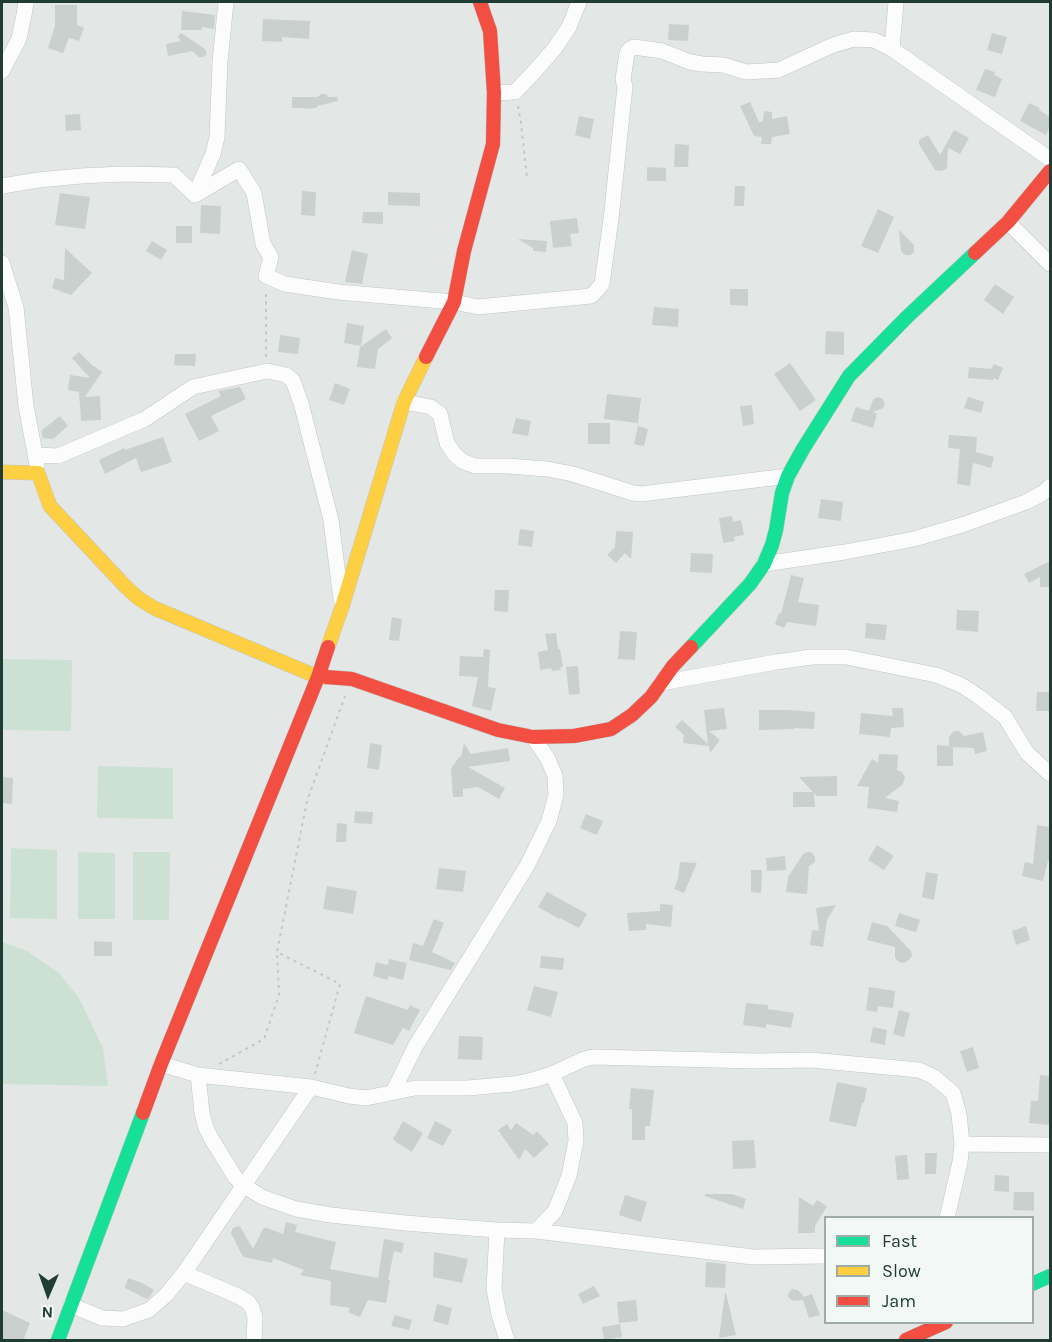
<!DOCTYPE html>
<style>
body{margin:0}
#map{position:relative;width:1052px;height:1342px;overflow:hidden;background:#e3e8e6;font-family:Karla,sans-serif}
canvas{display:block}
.frame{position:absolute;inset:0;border:3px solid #213b35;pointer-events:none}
.legend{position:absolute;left:824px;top:1216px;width:210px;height:108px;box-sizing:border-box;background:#f1f8f5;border:2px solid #9eaca8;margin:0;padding:8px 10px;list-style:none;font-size:18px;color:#213b35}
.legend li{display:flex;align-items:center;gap:12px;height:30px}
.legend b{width:30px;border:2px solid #9eaca8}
.north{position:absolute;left:18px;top:1264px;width:60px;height:60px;-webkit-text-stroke:4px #f1f8f5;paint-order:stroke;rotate:182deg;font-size:16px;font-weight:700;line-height:24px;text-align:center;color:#213b35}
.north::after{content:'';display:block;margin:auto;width:21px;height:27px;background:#213b35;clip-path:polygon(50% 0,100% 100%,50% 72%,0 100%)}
</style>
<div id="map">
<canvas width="1052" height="1342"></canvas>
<div class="frame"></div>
<ul class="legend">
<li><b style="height:8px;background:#16e098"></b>Fast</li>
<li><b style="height:8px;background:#ffcf43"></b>Slow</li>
<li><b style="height:8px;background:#f24e42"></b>Jam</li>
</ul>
<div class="north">N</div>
</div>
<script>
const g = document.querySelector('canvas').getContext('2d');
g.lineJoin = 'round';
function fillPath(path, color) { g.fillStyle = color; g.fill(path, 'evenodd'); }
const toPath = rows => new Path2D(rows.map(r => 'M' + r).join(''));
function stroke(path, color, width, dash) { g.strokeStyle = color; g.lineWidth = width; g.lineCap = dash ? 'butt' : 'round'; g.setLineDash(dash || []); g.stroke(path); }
const green = toPath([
 [2,659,72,660,71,731,2,730],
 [98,766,173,768,173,819,97,818],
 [11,848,57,850,57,919,10,918],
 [78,852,115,853,115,919,78,919],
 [133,852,170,852,169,920,133,920],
 [2,942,27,951,59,973,79,998,103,1048,108,1086,2,1084]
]);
const building = toPath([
 [55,5,77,5,77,25,84,28,79,41,69,38,63,53,48,48,55,26],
 [182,11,215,15,214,29,202,27,202,30,181,30],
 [263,19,310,21,309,39,282,37,282,42,262,41],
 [669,24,689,25,688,41,668,40],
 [181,33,205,49,207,54,203,57,199,57,192,51,168,56,166,44,181,41,178,37],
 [992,33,1007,37,1002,54,987,50],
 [985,69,995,72,994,75,1002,79,995,97,976,90],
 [321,94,326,94,328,97,337,97,338,101,317,106,317,108,303,109,305,108,292,108,292,97,318,97],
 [750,102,759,122,763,121,764,111,772,112,772,119,787,116,790,134,772,137,771,144,761,144,762,137,754,136,740,106],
 [1029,103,1040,108,1039,110,1050,117,1050,126,1046,135,1020,121],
 [80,114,81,130,66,131,65,115],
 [579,116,594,119,590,139,575,135],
 [954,130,969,138,960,154,948,148,947,168,942,171,935,170,919,144,919,140,928,135,940,155],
 [675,144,689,145,688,167,674,167],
 [647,167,666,168,666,181,647,181],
 [735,186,745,186,744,206,734,206],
 [302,191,316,192,315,216,301,215],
 [388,192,420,193,420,206,388,205],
 [60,193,90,197,85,229,55,225],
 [201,205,221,206,220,234,200,233],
 [878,209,894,217,878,253,861,246],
 [363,212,383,212,383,224,362,223],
 [577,218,579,233,570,234,572,246,553,248,550,221],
 [176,226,192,226,192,243,176,243],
 [899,230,914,245,914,252,910,255,905,255,901,251],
 [518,239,547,241,546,252,533,251,533,248],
 [152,241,167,250,161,260,146,251],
 [65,248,92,273,71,295,52,288,55,278,64,280],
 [352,250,368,254,362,284,345,282],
 [995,284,1014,297,1003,314,984,300],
 [730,289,748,289,748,306,730,305],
 [654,307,679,309,678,327,652,325],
 [347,323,364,326,361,346,344,343],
 [386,329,392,338,378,349,375,369,357,367,360,347],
 [826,331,844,332,844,355,825,354],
 [280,335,300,338,298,354,278,352],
 [79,352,92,365,102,372,85,397,100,396,101,420,81,421,79,392,68,390,70,375,90,378,72,358],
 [175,354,196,354,195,366,174,365],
 [790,363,816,400,800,411,774,374],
 [994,364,1003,368,998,380,994,378,993,380,968,378,969,367,991,369],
 [335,383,350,389,344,405,329,400],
 [240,387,246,399,211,416,219,431,199,441,185,414,221,396,218,391],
 [607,394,641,398,638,423,604,419],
 [877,397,882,398,885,404,883,408,873,412,877,414,873,428,851,421,856,407,869,411,873,400],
 [968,397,984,402,981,413,964,408],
 [752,405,754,424,743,426,740,406],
 [60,416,68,426,53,439,42,438,42,430],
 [516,418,531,421,528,436,512,433],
 [588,423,610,423,610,444,588,444],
 [638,426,648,429,644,446,634,444],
 [949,435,977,437,976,452,994,457,991,468,973,463,970,486,957,484,960,449,948,448],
 [163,437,172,462,141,472,136,458,105,474,99,460,124,448,125,450],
 [821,499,843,502,841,521,818,518],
 [732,516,733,522,741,520,744,535,734,537,735,541,723,543,719,518],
 [520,529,534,531,532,547,518,545],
 [616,531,633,532,631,559,625,553,616,563,607,555,615,547],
 [691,553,713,554,712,573,690,572],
 [1050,561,1050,587,1040,587,1040,577,1029,583,1024,574],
 [791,575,804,578,798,602,819,605,816,626,787,622,784,628,775,624,779,613,781,614],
 [495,590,509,590,508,612,494,611],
 [957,610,979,611,978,632,956,630],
 [392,617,402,619,399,641,389,640],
 [866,623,887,625,885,640,865,638],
 [620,631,637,632,635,660,618,659],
 [556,633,558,649,560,649,563,667,560,667,561,670,552,671,551,668,540,670,538,652,548,650,545,634],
 [484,649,490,650,488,687,496,688,491,711,472,706,478,677,459,676,460,656,483,657],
 [578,666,580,694,569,695,566,667],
 [1037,692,1050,692,1050,711,1036,711],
 [724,708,727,729,709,731,720,740,710,753,709,746,683,743,684,735,675,727,682,720,708,744,704,710],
 [892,708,903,708,904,727,891,728,890,737,859,734,861,713,893,716],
 [759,710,786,710,815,712,814,729,794,728,794,729,759,730],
 [954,731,959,731,964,736,983,732,987,751,975,754,974,748,953,747,953,766,937,766,937,745,949,746,949,737],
 [370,743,382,745,379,770,367,768],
 [464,743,471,754,508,748,510,761,468,767,505,788,499,799,478,787,463,789,463,797,453,797,451,769,459,757,461,757],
 [879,754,898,755,897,770,902,772,905,777,903,784,885,798,899,801,897,812,867,808,869,787,857,786,872,759,878,763],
 [837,776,837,796,817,796,814,793,815,807,793,807,793,792,813,792,799,777],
 [2,777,13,778,12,804,2,803],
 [355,811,373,812,372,824,354,823],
 [586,814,603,821,597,835,580,828],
 [337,823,347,824,346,842,336,842],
 [1037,825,1050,827,1050,861,1048,861,1043,881,1022,876,1025,862,1033,864],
 [877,845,894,856,884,870,868,860],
 [807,852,811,852,815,857,815,862,809,866,807,894,786,892,788,877,803,854],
 [785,856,786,870,767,871,766,858],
 [680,862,697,863,684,893,674,889,678,879],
 [439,868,466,871,463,892,436,889],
 [751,870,762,870,761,893,751,892],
 [926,872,938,874,934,900,922,897],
 [327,886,357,891,353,914,323,909],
 [547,892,587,914,579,928,560,918,559,919,538,907],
 [660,904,673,905,671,927,646,924,646,930,629,931,627,913,660,911],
 [836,905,827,920,823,947,810,945,812,930,819,931,816,908],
 [899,913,920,920,916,932,895,926],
 [434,919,444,923,432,952,455,963,451,970,409,960,413,943,423,946],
 [872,922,887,926,911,951,912,956,909,960,904,963,899,962,895,958,895,947,867,940],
 [1026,926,1030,940,1016,945,1012,931],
 [94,941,112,942,112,956,94,956],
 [541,956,564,958,563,970,540,968],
 [389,959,407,963,403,980,388,976,388,980,373,976,376,962,388,965],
 [534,986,558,992,551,1017,527,1010],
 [869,987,895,991,893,1008,878,1006,877,1012,866,1010],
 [366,996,408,1010,410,1005,420,1010,409,1031,403,1028,393,1045,354,1033],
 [746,1003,768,1005,768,1009,794,1013,791,1028,766,1024,766,1028,743,1025],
 [899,1010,910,1013,904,1037,893,1034],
 [873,1027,887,1030,885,1045,870,1042],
 [459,1036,483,1037,482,1060,458,1059],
 [973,1047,979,1068,967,1072,960,1051],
 [1040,1075,1050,1076,1050,1125,1029,1123,1031,1101,1038,1101],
 [837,1082,867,1088,864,1103,862,1103,856,1127,829,1121],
 [631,1088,654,1090,650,1126,645,1126,645,1140,632,1140,632,1109,629,1109],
 [403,1121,423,1133,412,1152,396,1142,393,1139],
 [435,1121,452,1130,443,1146,427,1138],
 [516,1123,533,1135,537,1131,549,1144,534,1158,525,1149,519,1160,498,1130,507,1124,511,1130],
 [754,1140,756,1168,733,1169,732,1141],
 [925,1153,937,1153,936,1174,925,1174],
 [907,1155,909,1179,897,1180,895,1156],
 [995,1175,1009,1176,1009,1192,994,1191],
 [1014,1192,1034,1192,1034,1211,1013,1210],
 [705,1194,732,1194,746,1199,743,1209,705,1196],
 [625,1195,647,1202,641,1222,619,1215],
 [799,1197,813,1206,817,1200,827,1206,815,1226,815,1233,798,1233],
 [286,1222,297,1225,295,1232,336,1242,330,1269,378,1278,384,1239,404,1243,402,1253,394,1251,388,1280,390,1280,386,1303,368,1300,360,1317,348,1312,350,1308,330,1305,331,1281,300,1275,304,1270,273,1258,272,1263,243,1257,231,1233,233,1228,239,1226,241,1228,253,1249,262,1231,264,1228,267,1228,283,1234],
 [434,1252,468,1259,462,1283,433,1277],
 [706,1262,726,1264,725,1288,705,1287],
 [128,1278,142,1283,154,1290,151,1295,147,1299,125,1288],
 [594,1286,600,1296,583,1304,578,1294],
 [792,1289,798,1290,804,1297,812,1294,820,1315,809,1318,803,1300,793,1301,788,1297,788,1294],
 [725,1293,726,1293,736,1335,719,1338],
 [636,1300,638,1321,619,1323,617,1302],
 [437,1304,452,1308,448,1325,433,1321],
 [2,1310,30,1323,23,1341,2,1341],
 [395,1315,412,1320,409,1330,391,1326],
 [620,1324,622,1337,604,1340,602,1327]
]);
const path = toPath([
 [518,106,521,123,527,178],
 [266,357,266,291],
 [219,1064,264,1039,279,995,277,952],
 [315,1074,340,984,277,952,307,801,345,696]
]);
const street = toPath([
 [892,49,896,2],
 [2,71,19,39,24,15,26,2],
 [494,93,515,92,534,72,555,48,569,27,579,2],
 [2,186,38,180,81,176,122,174,174,175,195,195,239,169,254,193,263,244,271,257,266,276,285,284,338,292,454,302,478,307,591,296,597,290,602,284,611,219,625,87,623,79,627,53,630,49,634,47,662,51,690,62,702,64,723,65,746,72,779,70,833,45,854,39,874,40,892,49,1050,159],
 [195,195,213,154,217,137,220,62,226,2],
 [1008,222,1050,264],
 [2,263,16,307,26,406,37,464],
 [404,402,431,407,440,414,447,443,455,455,462,461,475,466,508,466,547,469,573,474,633,493,641,494,788,476],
 [35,455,58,456,145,419,193,387,267,371,286,375,293,381,301,403,331,520,341,599],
 [764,564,845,552,914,539,965,524,1026,502,1043,493,1050,486],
 [661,683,776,662,812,657,846,657,936,675,961,685,978,696,1005,717,1027,753,1050,774],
 [161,1064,198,1075,311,1087,349,1096,366,1098,415,1088,468,1088,513,1084,533,1080,552,1074,584,1059,593,1057,756,1061,811,1060,919,1070,934,1077,953,1093,959,1114,962,1144,960,1162,947,1218],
 [552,1074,575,1123,576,1141,569,1176,555,1211,536,1231,753,1257,826,1256],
 [198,1075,202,1113,206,1128,211,1138,235,1177,243,1185,262,1197,296,1209,331,1215,405,1223,497,1230],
 [393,1092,415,1047,527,866,549,821,556,795,555,776,548,759,533,737],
 [962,1144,1050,1145],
 [184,1273,238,1296,248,1302,252,1308,255,1317,254,1340],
 [71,1305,102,1318,123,1319,149,1310,166,1295,184,1273,311,1087],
 [507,1340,499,1315,494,1289,497,1230,536,1231]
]);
const fast = toPath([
 [691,647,750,584,764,564,772,545,776,530,782,493,788,476,803,449,849,376,907,317,975,253],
 [1032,1284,1050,1276],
 [58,1340,143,1113]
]);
const slow = toPath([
 [2,472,38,473,50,506,125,586,138,598,154,608,318,677,326,677],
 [328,647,342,607,404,402,426,357]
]);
const jam = toPath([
 [975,253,1008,222,1050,171],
 [426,357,454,302,464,251,493,144,494,93,490,31,480,2],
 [326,677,352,679,498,730,533,737,574,736,611,729,632,715,651,697,673,666,691,647],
 [143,1113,161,1064,318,677,328,647],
 [906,1340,946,1322]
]);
fillPath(green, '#cce1d3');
fillPath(building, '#cad0ce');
stroke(street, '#c0c5c3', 16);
stroke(fast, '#bfc6c3', 15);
stroke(slow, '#bfc6c3', 15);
stroke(jam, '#bfc6c3', 15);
stroke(path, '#c0c8c6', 2, [3, 4.5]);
stroke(street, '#fbfcfb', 15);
stroke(fast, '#16e098', 14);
stroke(slow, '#ffcf43', 14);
stroke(jam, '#f24e42', 14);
</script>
